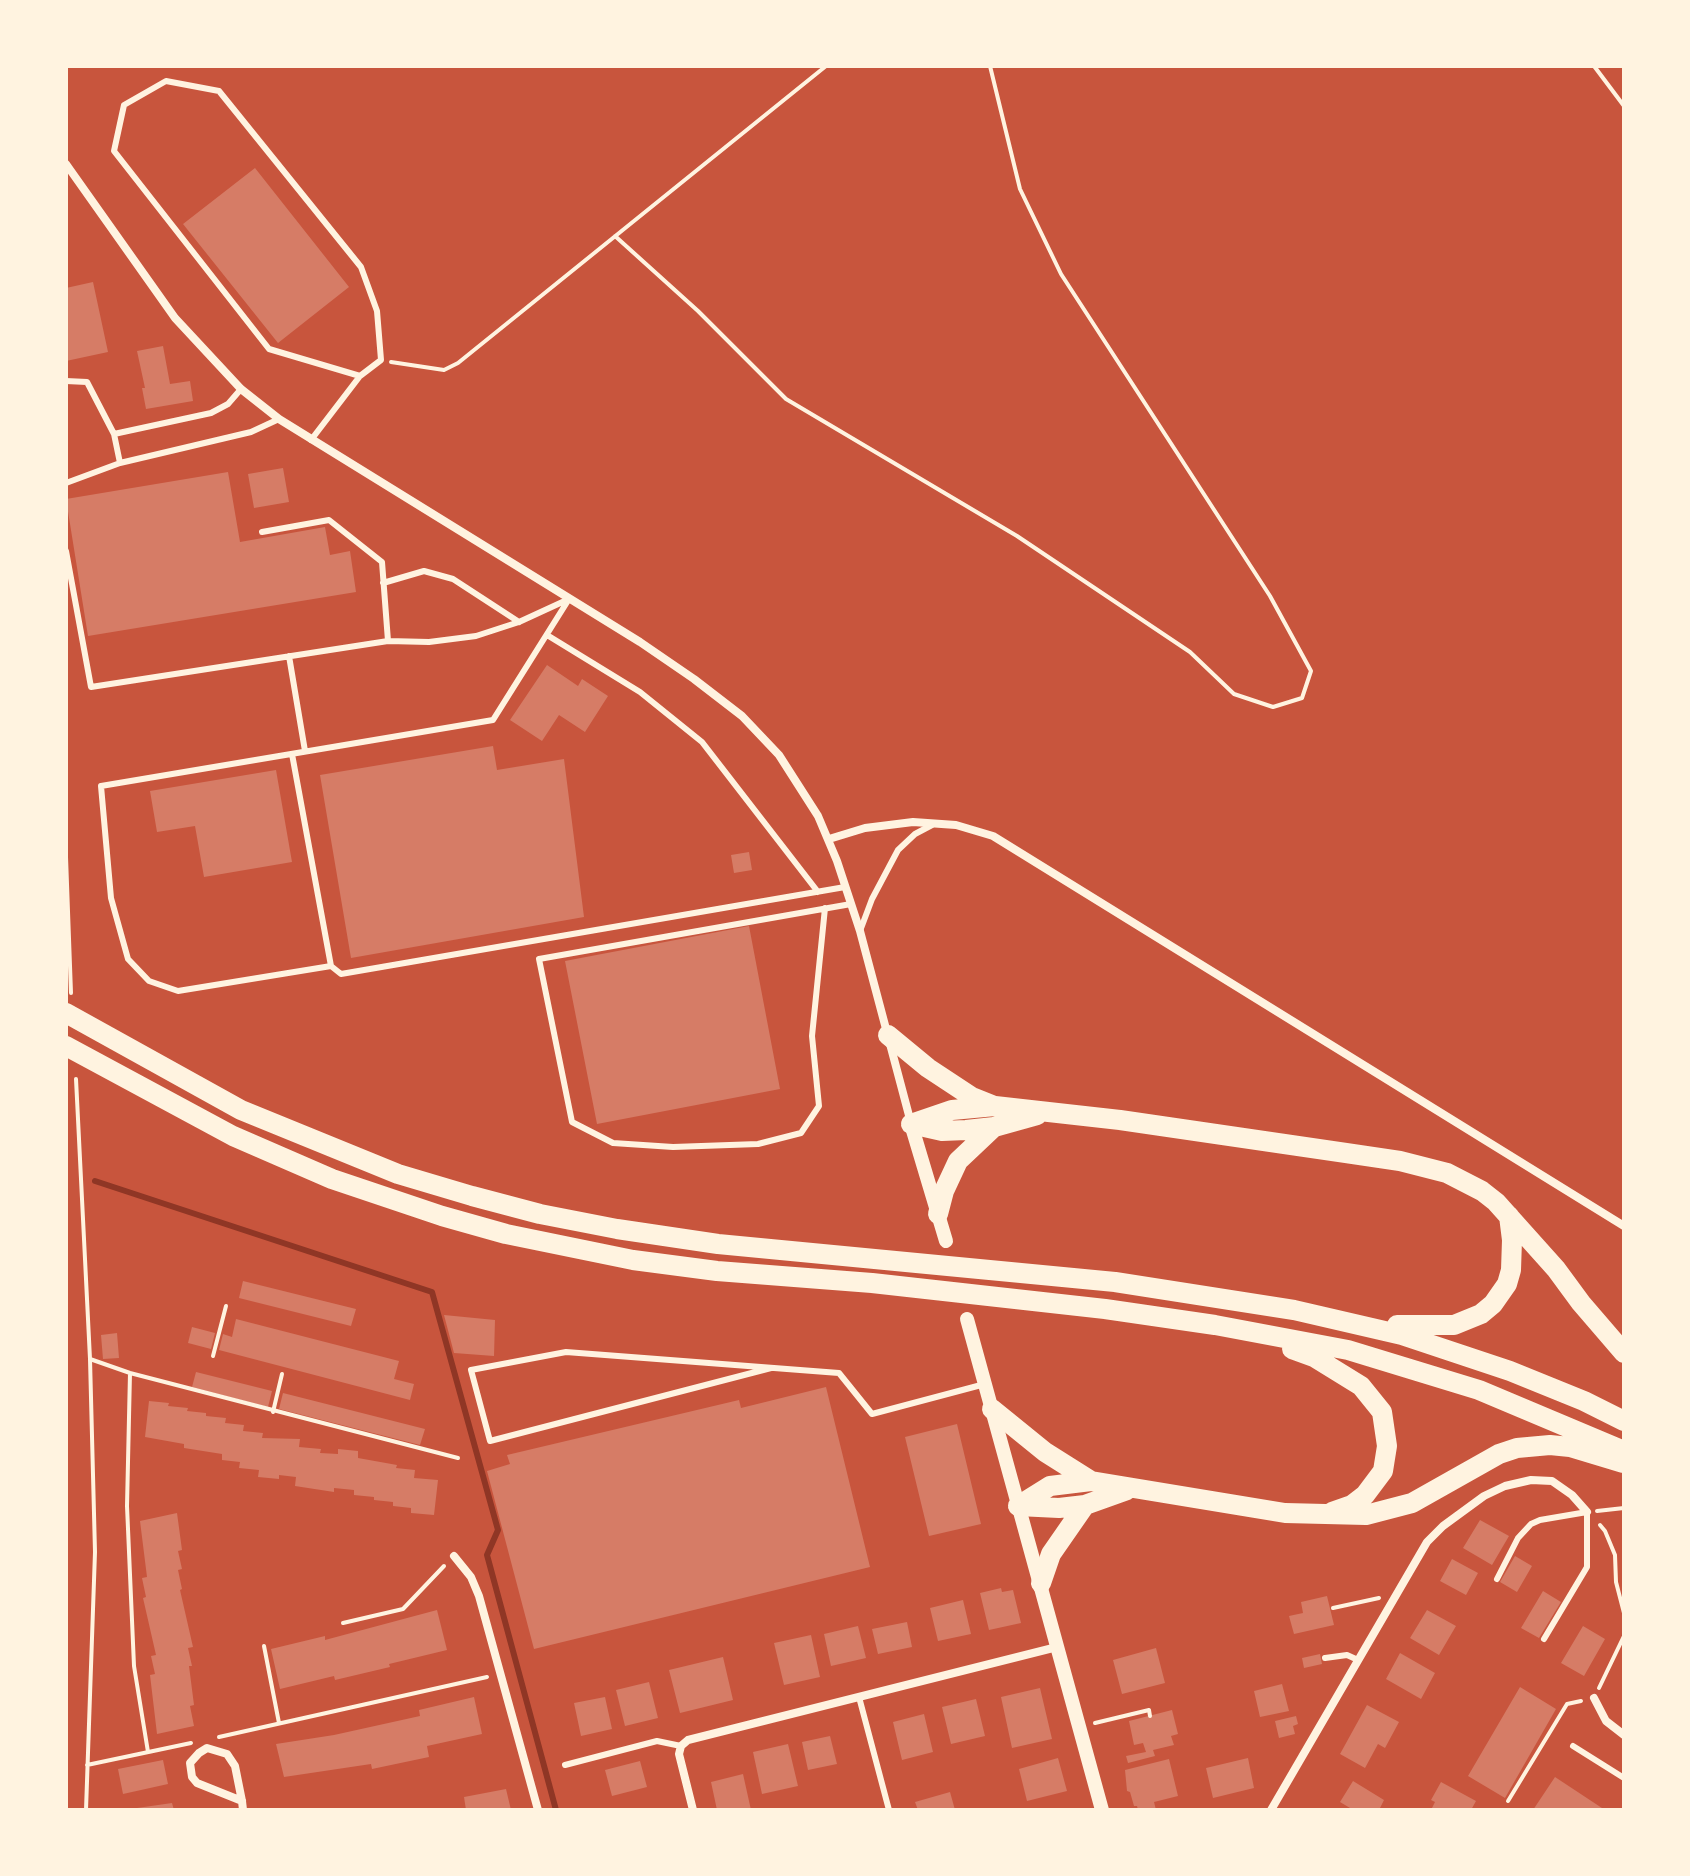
<!DOCTYPE html>
<style>
body{margin:0}
#map{position:relative;width:1690px;height:1876px;overflow:hidden;background:#c8553d;font-family:"Noto Sans",sans-serif}
canvas{display:block}
.frame{position:absolute;inset:0;border:68px solid #fff3e0;pointer-events:none}
</style>
<div id="map">
<canvas width="1690" height="1876"></canvas>
<div class="frame"></div>
</div>
<script>
const g = document.querySelector('canvas').getContext('2d');
g.lineJoin = 'round';
const toPath = rows => new Path2D(rows.map(r => 'M' + r).join(''));
function stroke(path, color, width, dash) { g.strokeStyle = color; g.lineWidth = width; g.lineCap = dash ? 'butt' : 'round'; g.setLineDash(dash || []); g.stroke(path); }
function fillPath(path, color) { g.fillStyle = color; g.fill(path, 'evenodd'); }
const stream = toPath([
 [95,1181,432,1292,498,1530,487,1555,556,1810]
]);
const building = toPath([
 [255,168,349,287,278,343,183,224],
 [93,282,108,352,66,361,66,288],
 [163,346,170,384,190,381,193,401,146,409,142,388,145,388,137,351],
 [283,468,289,502,254,508,248,474],
 [228,472,240,542,325,527,330,555,350,551,356,592,88,636,66,499],
 [547,665,578,686,582,679,608,696,585,732,559,715,542,741,510,720],
 [493,746,497,770,564,759,584,917,351,958,320,775],
 [276,770,292,862,204,877,195,826,157,832,150,791],
 [749,852,752,870,734,873,731,855],
 [749,926,780,1089,597,1124,565,961],
 [243,1281,356,1309,351,1326,239,1298],
 [444,1315,495,1320,494,1356,454,1353],
 [236,1319,399,1361,394,1379,414,1384,410,1400,219,1350,223,1334,232,1337],
 [192,1327,215,1333,211,1349,188,1343],
 [117,1333,119,1358,103,1359,101,1335],
 [196,1372,272,1391,268,1407,192,1387],
 [826,1387,870,1567,534,1649,487,1471,510,1464,507,1455,739,1400,741,1408],
 [283,1393,425,1429,420,1445,279,1409],
 [149,1401,169,1403,168,1406,188,1408,187,1411,206,1413,206,1416,226,1418,225,1423,244,1425,243,1431,263,1433,262,1438,300,1439,299,1447,321,1449,320,1453,338,1454,338,1449,358,1451,358,1458,397,1465,396,1468,415,1470,414,1478,438,1480,434,1515,411,1513,411,1508,393,1506,393,1502,374,1500,374,1497,354,1495,354,1490,334,1488,334,1492,295,1486,296,1477,279,1475,279,1479,258,1477,259,1470,239,1468,240,1462,222,1460,222,1454,184,1448,184,1444,145,1437],
 [957,1424,981,1524,929,1536,905,1437],
 [177,1513,182,1550,178,1551,182,1569,178,1570,182,1589,180,1590,193,1647,188,1648,192,1666,189,1666,194,1705,190,1706,194,1726,157,1734,150,1675,155,1674,151,1656,156,1655,143,1598,146,1597,142,1578,147,1577,140,1521],
 [1480,1520,1509,1536,1492,1565,1463,1548],
 [1515,1556,1532,1566,1517,1592,1500,1582],
 [1452,1559,1478,1573,1466,1595,1440,1581],
 [1001,1588,1002,1592,1013,1590,1021,1623,989,1630,980,1593],
 [1543,1591,1561,1602,1539,1638,1521,1628],
 [1327,1596,1334,1625,1294,1634,1289,1616,1303,1613,1301,1602],
 [963,1600,971,1634,938,1641,930,1608],
 [437,1610,447,1650,389,1664,390,1667,335,1680,334,1676,280,1689,271,1649,325,1636,325,1640],
 [1427,1610,1456,1626,1439,1655,1410,1638],
 [907,1622,912,1647,878,1654,872,1629],
 [858,1626,866,1658,831,1666,824,1634],
 [1583,1626,1605,1639,1584,1676,1561,1663],
 [811,1635,820,1677,784,1685,774,1643],
 [1156,1648,1165,1683,1122,1694,1113,1660],
 [1400,1653,1435,1673,1421,1699,1386,1679],
 [1320,1654,1322,1664,1304,1668,1302,1658],
 [723,1657,733,1700,680,1713,669,1670],
 [649,1682,658,1718,625,1726,616,1690],
 [1282,1684,1289,1711,1260,1717,1254,1691],
 [1520,1687,1556,1709,1505,1798,1468,1776],
 [1040,1688,1052,1739,1012,1748,1001,1697],
 [474,1697,482,1734,427,1746,429,1757,372,1769,371,1764,284,1777,276,1744,334,1735,420,1716,419,1710],
 [605,1697,612,1729,581,1736,574,1703],
 [976,1699,985,1736,951,1744,942,1707],
 [1367,1705,1399,1722,1385,1748,1378,1744,1365,1768,1340,1754],
 [1172,1710,1178,1734,1171,1736,1174,1745,1153,1750,1155,1756,1128,1763,1126,1756,1146,1752,1143,1743,1134,1745,1129,1721],
 [924,1714,933,1752,902,1760,893,1722],
 [1296,1716,1298,1724,1293,1726,1295,1734,1279,1738,1275,1721],
 [830,1736,837,1764,808,1770,802,1742],
 [788,1744,798,1786,762,1794,753,1752],
 [1058,1758,1067,1791,1027,1801,1019,1769],
 [1248,1758,1254,1788,1213,1798,1206,1768],
 [1169,1759,1178,1796,1154,1802,1156,1810,1138,1810,1137,1806,1134,1806,1130,1792,1127,1791,1125,1770],
 [163,1760,168,1784,123,1794,118,1769],
 [640,1761,647,1787,612,1796,605,1770],
 [743,1774,751,1810,717,1810,711,1782],
 [1555,1777,1605,1810,1533,1810],
 [1353,1781,1384,1800,1379,1810,1349,1810,1350,1808,1340,1802],
 [1441,1782,1476,1801,1471,1810,1431,1810,1435,1802,1431,1800],
 [506,1789,511,1810,466,1810,464,1797],
 [950,1792,955,1810,918,1810,915,1802],
 [172,1803,174,1810,137,1810,137,1808]
]);
const path = toPath([
 [1594,66,1624,106],
 [615,236,698,311,786,399,1017,536,1190,652,1234,694,1273,707,1302,698,1311,671,1270,596,1061,274,1020,189,990,66],
 [391,362,444,370,458,363,826,66],
 [66,857,71,993],
 [76,1079,90,1359,95,1552,86,1810],
 [213,1356,226,1306],
 [90,1359,130,1373,458,1458],
 [130,1373,127,1506,134,1666,148,1752],
 [273,1412,282,1374],
 [1597,1511,1624,1508],
 [1600,1525,1605,1531,1615,1555,1616,1582,1624,1613],
 [1333,1608,1379,1598],
 [343,1623,403,1609,444,1566],
 [264,1646,279,1723],
 [1599,1688,1624,1636],
 [1095,1723,1149,1710,1150,1716],
 [219,1737,487,1677],
 [87,1765,191,1743],
 [1508,1801,1567,1704,1581,1701]
]);
const service = toPath([
 [66,381,87,382,114,434,211,413,228,404,241,389],
 [114,434,120,463],
 [311,440,360,376,381,360,377,311,361,267,219,91,166,81,124,105,114,151,269,349,360,376],
 [66,483,120,463,251,432,279,419],
 [262,532,329,520,382,562,388,641],
 [66,551,91,687,388,641,429,642,476,636,519,622,569,599,493,720,101,786,111,898,128,959,149,981,178,991,331,966,292,754],
 [383,583,424,571,453,579,519,622],
 [547,635,640,692,702,742,818,892],
 [289,656,305,751],
 [825,908,812,1036,819,1106,801,1133,758,1144,673,1147,613,1143,572,1122,539,959,851,904],
 [860,931,872,899,898,850,915,834,932,825],
 [331,966,341,974,845,887],
 [771,1368,490,1441,471,1370,566,1352,839,1373,872,1414,985,1384],
 [1497,1579,1518,1538,1531,1524,1540,1520,1587,1512,1587,1567,1544,1639],
 [1325,1658,1347,1655,1358,1660],
 [859,1697,889,1810],
 [1573,1746,1624,1778],
 [565,1765,657,1741,681,1746]
]);
const minor = toPath([
 [66,164,175,318,241,389,279,419,640,642,694,679,742,716,779,755,818,816,837,861,860,931,911,1123],
 [829,839,865,828,913,822,956,825,993,836,1624,1226],
 [454,1556,471,1577,479,1596,538,1810],
 [1594,1698,1606,1721,1624,1735],
 [242,1801,197,1783,192,1777,190,1763,199,1753,207,1748,227,1754,235,1766,242,1801,243,1810],
 [693,1810,679,1754,681,1746,688,1740,1057,1647],
 [1271,1810,1427,1542,1443,1526,1484,1496,1505,1486,1531,1480,1552,1481,1572,1495,1587,1512]
]);
const tertiary = toPath([
 [911,1124,946,1241],
 [967,1319,1102,1810]
]);
const trunk = toPath([
 [66,1013,241,1110,398,1174,472,1196,540,1214,617,1229,718,1244,1115,1282,1294,1310,1402,1335,1510,1371,1584,1401,1624,1421],
 [888,1035,928,1068,972,1097,992,1105],
 [66,1046,233,1136,332,1179,442,1216,506,1234,633,1260,717,1271,872,1283,1105,1309,1215,1325,1348,1350,1479,1390,1624,1451],
 [911,1124,952,1110,995,1106,1120,1120,1346,1153,1400,1161,1447,1173,1482,1191,1496,1202,1556,1269,1581,1303,1624,1353],
 [911,1124,942,1131,966,1130,994,1127,1037,1115],
 [938,1214,944,1191,958,1161,994,1127],
 [1397,1325,1454,1325,1481,1314,1493,1304,1507,1284,1511,1270,1512,1240,1509,1216],
 [1292,1349,1314,1357,1361,1386,1382,1412,1387,1446,1383,1471,1365,1495,1352,1505,1332,1512],
 [992,1409,1045,1452,1091,1481,1285,1513,1366,1515,1412,1503,1499,1454,1517,1448,1550,1445,1570,1447,1623,1463],
 [1018,1506,1059,1508,1085,1505,1127,1490],
 [1018,1506,1050,1486,1091,1481],
 [1041,1583,1051,1554,1085,1505]
]);
stroke(stream, '#8f3625', 6);
fillPath(building, '#d67c66');
stroke(path, '#fff3e0', 4);
stroke(service, '#fff3e0', 6);
stroke(minor, '#fff3e0', 8);
stroke(tertiary, '#fff3e0', 14);
stroke(trunk, '#fff3e0', 20);
</script>
